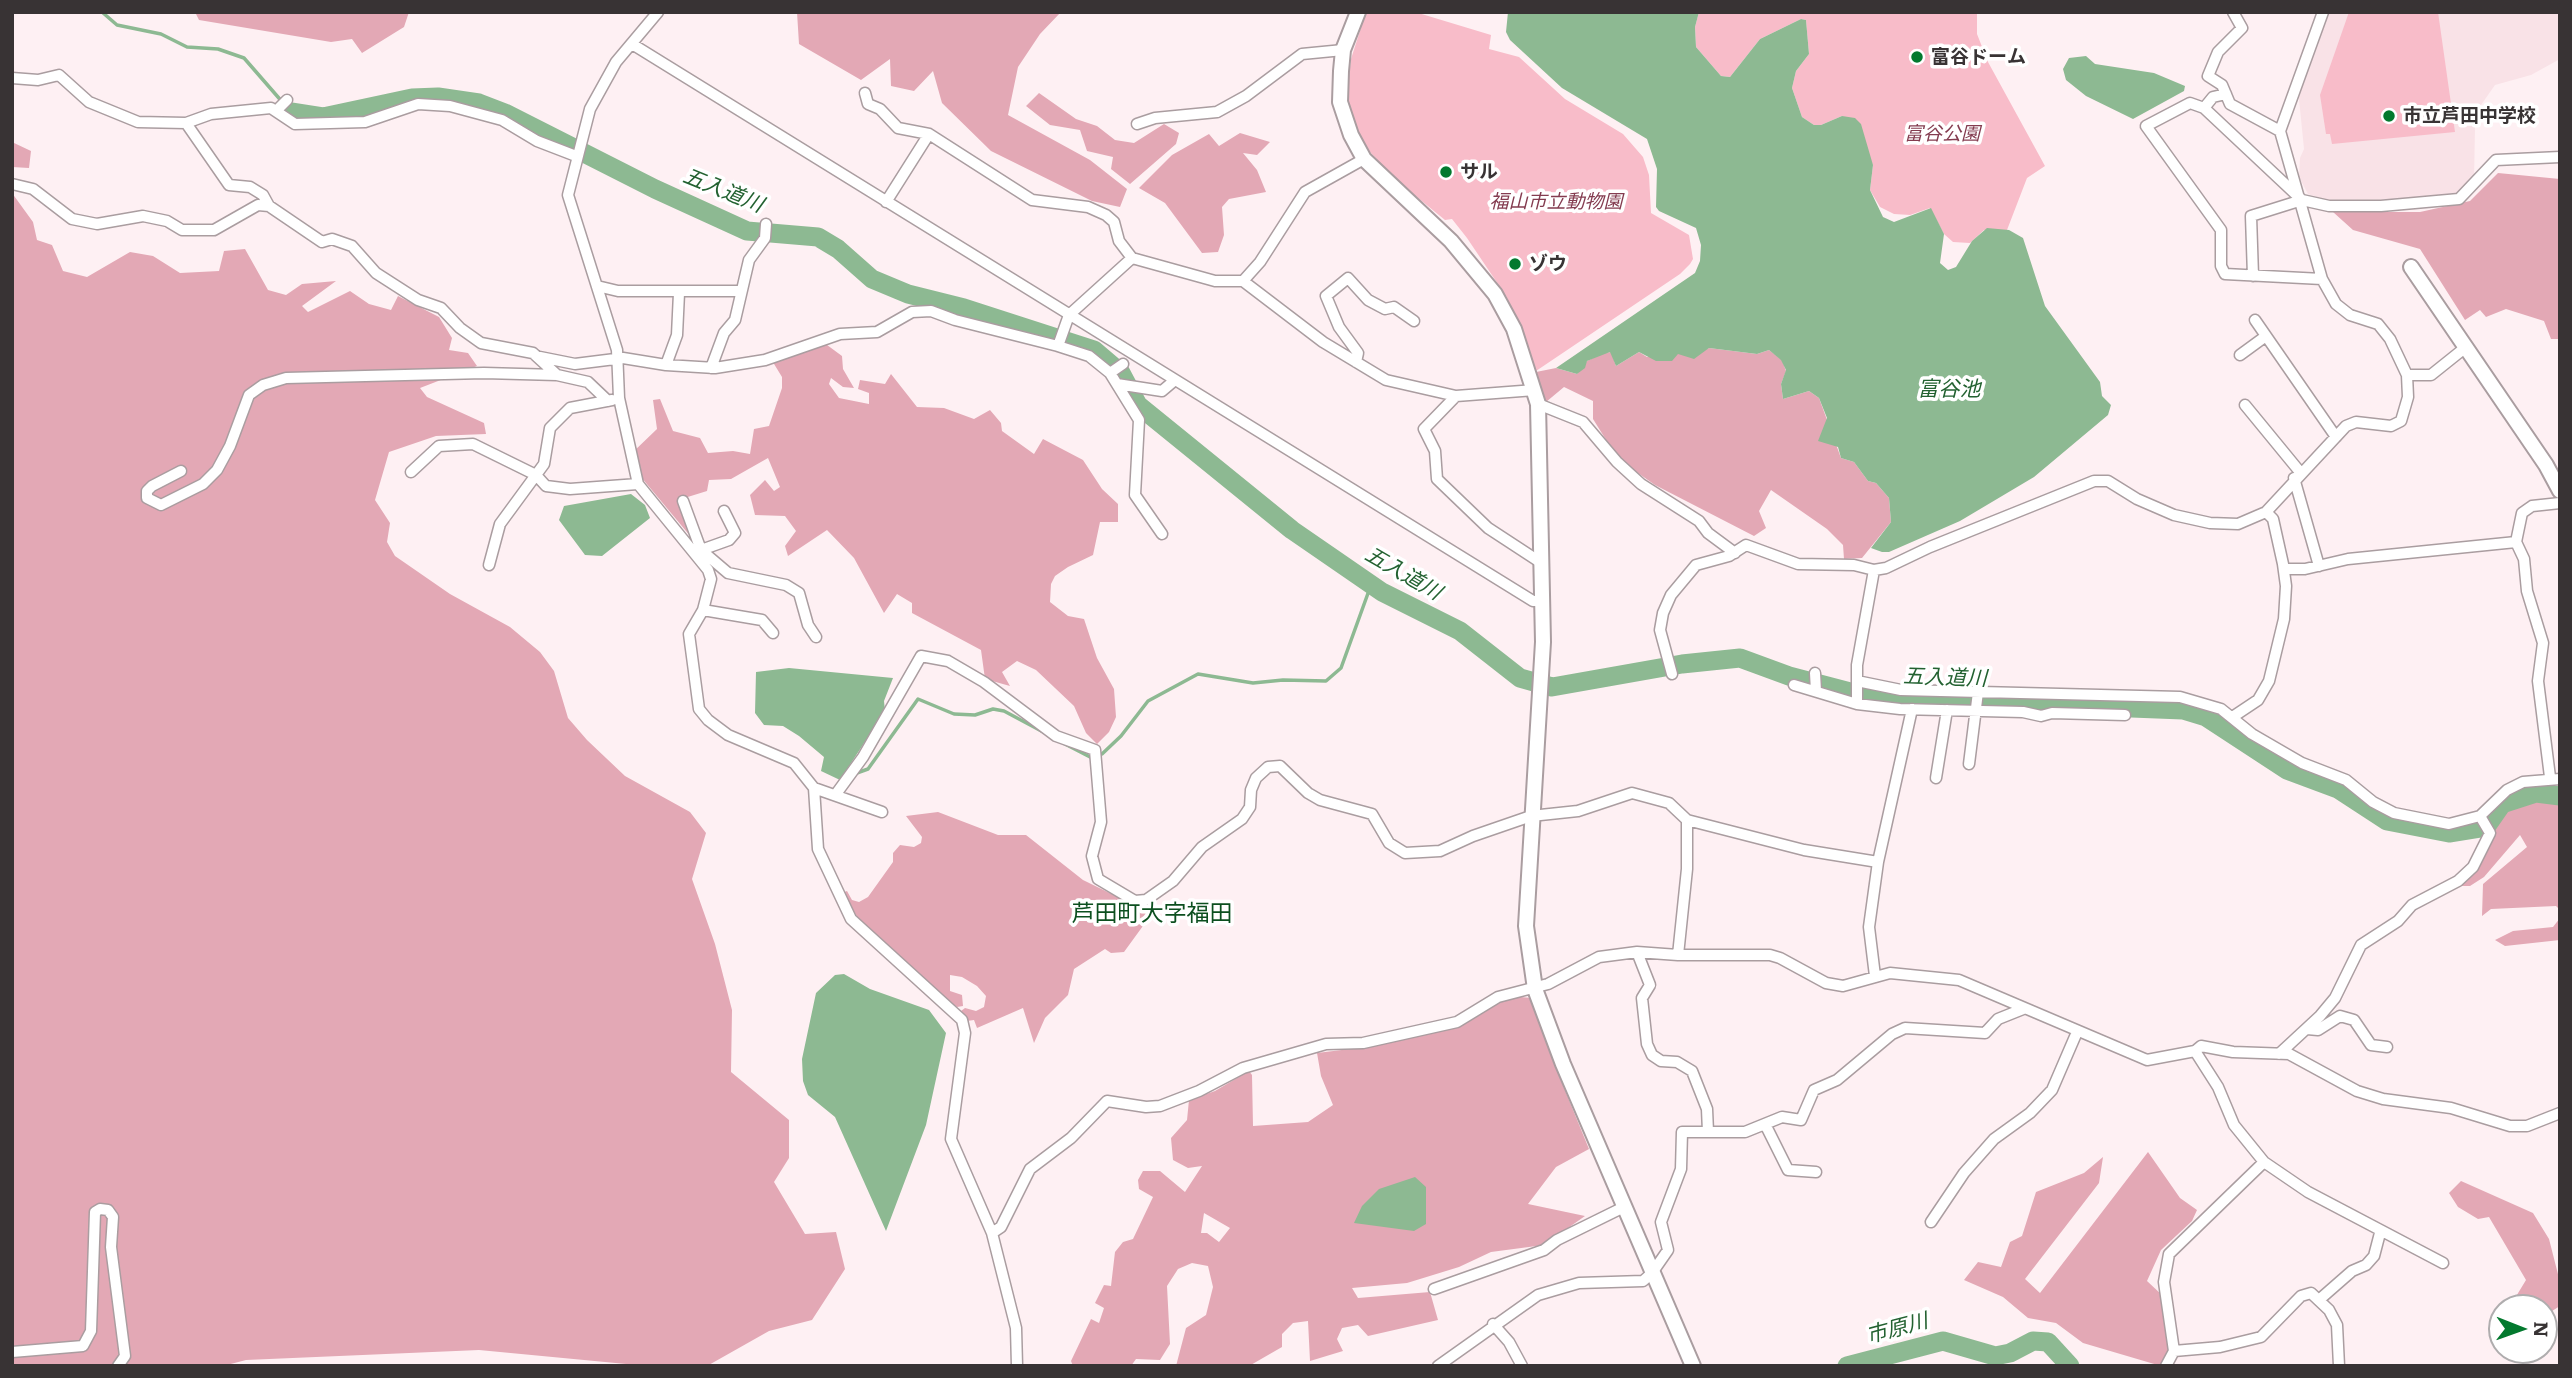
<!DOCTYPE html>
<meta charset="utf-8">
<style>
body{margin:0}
#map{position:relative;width:2572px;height:1378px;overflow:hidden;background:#fef0f3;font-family:Literata,serif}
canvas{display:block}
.frame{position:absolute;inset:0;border:14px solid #383334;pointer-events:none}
.north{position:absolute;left:2488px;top:1294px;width:70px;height:70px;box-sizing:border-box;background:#fff;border:2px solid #afadae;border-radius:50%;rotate:91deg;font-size:19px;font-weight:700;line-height:28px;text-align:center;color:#383334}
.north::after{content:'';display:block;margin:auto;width:24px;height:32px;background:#03792e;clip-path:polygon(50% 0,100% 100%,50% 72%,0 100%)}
</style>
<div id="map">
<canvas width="2572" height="1378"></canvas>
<div class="frame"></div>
<div class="north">N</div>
</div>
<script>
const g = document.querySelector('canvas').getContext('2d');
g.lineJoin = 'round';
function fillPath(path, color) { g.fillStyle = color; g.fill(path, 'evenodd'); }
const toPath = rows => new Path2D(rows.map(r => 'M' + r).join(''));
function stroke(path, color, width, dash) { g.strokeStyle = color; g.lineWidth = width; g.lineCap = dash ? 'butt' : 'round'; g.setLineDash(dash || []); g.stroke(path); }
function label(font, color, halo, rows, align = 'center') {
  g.font = font + ' Literata,"Noto Sans JP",serif'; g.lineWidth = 7; g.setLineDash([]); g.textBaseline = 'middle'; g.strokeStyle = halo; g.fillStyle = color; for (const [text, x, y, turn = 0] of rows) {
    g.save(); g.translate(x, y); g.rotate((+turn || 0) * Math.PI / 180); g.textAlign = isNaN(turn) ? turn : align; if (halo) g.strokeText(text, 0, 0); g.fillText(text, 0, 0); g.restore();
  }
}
const built = toPath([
 [2328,12,2560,12,2560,59,2531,75,2495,85,2481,105,2475,127,2474,181,2467,192,2388,201,2334,203,2308,194,2299,177,2300,158,2304,149,2298,89]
]);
const green = toPath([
 [1366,12,1415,12,1491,35,1489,49,1519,57,1565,99,1623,134,1643,157,1649,175,1651,213,1689,235,1693,259,1690,264,1680,274,1536,371,1523,331,1506,296,1467,238,1452,219,1445,220,1396,180,1369,151,1359,133,1349,106,1349,76,1351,59],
 [1699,12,1977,12,1977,34,1988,62,2045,166,2027,178,2007,230,1984,230,1970,243,1953,242,1944,234,1930,208,1910,215,1894,214,1880,207,1870,190,1873,165,1842,116,1821,125,1814,125,1802,117,1792,88,1796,71,1809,54,1806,20,1801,19,1760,39,1730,77,1721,76,1696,47,1695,27],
 [2349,12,2438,12,2455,132,2332,144,2330,134,2326,134,2320,95]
]);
const forest = toPath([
 [195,12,409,12,404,27,362,53,352,39,331,42,199,20],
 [797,12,1061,12,1040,34,1018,67,1008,115,1090,160,1127,189,1120,207,1092,201,991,151,942,103,933,71,914,91,891,86,890,59,861,80,799,44],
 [1039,93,1076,119,1097,126,1115,140,1134,143,1164,124,1179,133,1176,144,1130,184,1111,169,1113,157,1087,151,1080,130,1050,125,1026,106],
 [1240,133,1270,142,1257,155,1243,153,1257,170,1266,192,1229,199,1222,207,1224,235,1218,252,1202,253,1165,203,1139,188,1172,155,1209,134,1219,146],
 [12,142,31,151,29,168,12,167],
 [2498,173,2560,179,2560,339,2551,339,2544,321,2506,309,2486,317,2480,310,2465,320,2420,249,2353,230,2333,212,2420,212,2470,201],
 [12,193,33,222,37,240,52,245,63,271,87,277,130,252,153,256,180,273,219,271,224,251,245,249,268,290,286,295,302,284,336,281,302,306,308,312,350,291,369,304,391,310,398,296,439,317,452,338,449,350,468,353,477,366,420,388,427,397,484,423,486,434,436,436,389,452,375,500,390,523,387,542,395,556,450,594,510,627,540,652,554,671,568,718,587,740,625,776,690,812,706,833,692,879,715,944,732,1010,731,1072,789,1120,789,1158,774,1182,805,1234,836,1232,845,1269,812,1320,769,1331,707,1366,647,1366,479,1350,246,1360,223,1366,12,1366],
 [823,342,842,356,843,369,854,388,843,387,831,378,829,384,839,398,869,404,869,393,858,389,860,380,885,384,891,374,917,407,944,408,974,419,990,410,1001,423,1002,431,1034,454,1043,439,1083,460,1102,489,1118,504,1118,522,1100,522,1093,555,1068,567,1055,576,1051,584,1050,602,1068,616,1084,619,1097,658,1114,689,1116,717,1109,732,1097,744,1086,733,1074,706,1036,670,1017,661,1002,672,1010,686,985,679,981,650,912,613,912,603,897,594,884,613,854,558,827,530,788,556,785,546,796,531,785,516,755,515,750,495,765,480,774,491,780,487,768,458,731,479,709,480,707,491,678,500,691,537,636,471,632,453,657,429,653,400,660,399,673,431,700,438,708,453,733,451,750,454,754,429,769,426,782,388,782,377,771,359],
 [1709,348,1757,354,1769,350,1782,360,1786,371,1781,384,1783,399,1809,391,1819,398,1841,458,1854,462,1868,481,1876,483,1889,498,1891,522,1862,558,1844,559,1843,545,1827,529,1771,490,1759,511,1766,528,1754,536,1655,485,1618,459,1593,419,1593,401,1564,387,1546,402,1536,372,1556,368,1577,374,1587,361,1603,353,1611,352,1616,366,1639,352,1647,357,1678,353,1688,356],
 [2539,787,2560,788,2560,910,2556,906,2491,909,2482,916,2483,884,2527,847,2520,835,2484,877,2470,886,2459,886,2497,826,2509,798],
 [938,812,998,835,1026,835,1083,880,1130,903,1144,906,1148,919,1124,952,1111,953,1105,949,1074,969,1068,995,1045,1018,1034,1043,1023,1008,977,1028,974,1020,967,1021,961,1011,965,1008,976,1011,984,1007,986,996,977,986,962,977,950,975,950,991,962,995,963,1006,957,1007,924,983,859,920,842,893,847,891,852,900,859,902,868,897,893,862,893,853,900,845,914,847,921,843,922,837,906,816],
 [2560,918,2560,940,2505,946,2495,940,2513,931,2553,927],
 [1509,996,1532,998,1553,1061,1589,1149,1556,1167,1528,1204,1585,1216,1544,1245,1491,1252,1459,1267,1407,1283,1352,1288,1358,1298,1430,1292,1438,1320,1368,1336,1358,1325,1342,1328,1337,1339,1343,1351,1310,1361,1308,1321,1293,1323,1282,1334,1282,1347,1249,1366,1176,1366,1186,1328,1206,1315,1213,1287,1208,1266,1192,1263,1178,1269,1167,1286,1170,1344,1160,1360,1136,1359,1131,1366,1073,1366,1071,1361,1091,1319,1099,1323,1104,1308,1095,1303,1104,1285,1111,1286,1115,1252,1123,1242,1133,1239,1153,1197,1139,1189,1138,1180,1143,1171,1160,1171,1185,1192,1202,1166,1188,1168,1173,1160,1171,1138,1187,1120,1189,1100,1215,1091,1249,1071,1252,1075,1253,1126,1308,1122,1333,1105,1321,1076,1317,1053,1358,1048,1459,1025],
 [1204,1213,1230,1228,1219,1242,1207,1233,1201,1233],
 [2148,1152,2180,1198,2197,1210,2192,1221,2161,1250,2147,1281,2162,1295,2171,1346,2161,1366,2083,1343,2056,1323,2028,1318,2003,1297,1964,1280,1978,1262,2001,1267,2010,1242,2022,1236,2036,1192,2084,1173,2103,1157,2099,1183,2025,1279,2040,1293],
 [2461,1181,2533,1213,2549,1239,2560,1282,2560,1306,2544,1316,2544,1308,2509,1308,2526,1280,2489,1217,2478,1219,2458,1207,2449,1193]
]);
const water = toPath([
 [1508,12,1699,12,1695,27,1696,47,1721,76,1730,77,1760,39,1801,19,1806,20,1809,54,1796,71,1792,88,1802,117,1814,125,1821,125,1842,116,1855,118,1861,124,1873,165,1870,190,1883,217,1894,222,1931,208,1944,234,1940,263,1948,270,1956,267,1972,241,1987,228,2009,230,2023,238,2045,306,2100,382,2102,396,2111,405,2108,415,2034,477,1960,521,1889,552,1882,552,1871,548,1891,522,1889,498,1876,483,1868,481,1854,462,1841,458,1838,447,1818,441,1827,418,1819,398,1809,391,1783,399,1781,384,1786,370,1781,360,1769,350,1757,354,1709,348,1694,359,1678,354,1672,361,1656,361,1639,352,1616,366,1610,352,1587,361,1585,368,1577,374,1556,368,1695,273,1700,261,1701,245,1696,228,1659,211,1656,207,1657,169,1647,139,1562,88,1510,40,1506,32],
 [2086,56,2095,64,2154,73,2185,86,2184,91,2133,119,2086,96,2066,80,2063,69,2069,58],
 [631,494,645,505,650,518,602,556,585,555,559,520,564,506],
 [789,668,893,678,884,701,885,711,840,780,821,771,824,757,799,736,783,726,764,725,755,713,756,672],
 [844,974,870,989,929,1010,946,1033,926,1125,886,1231,835,1117,808,1095,803,1081,802,1059,816,993,835,975],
 [1415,1177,1426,1187,1426,1224,1414,1231,1354,1223,1362,1206,1379,1189]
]);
const stream = toPath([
 [102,12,117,25,161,34,187,47,218,49,244,58,291,112],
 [1063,743,1092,758,1102,754,1121,736,1148,701,1198,674,1253,683,1283,680,1326,681,1341,668,1371,585],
 [854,774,868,769,918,699,954,714,975,715,993,709,1004,711,1047,734]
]);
const river = toPath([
 [291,112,323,117,412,98,438,97,479,103,505,113,655,189,747,231,818,237,838,249,872,279,908,294,964,308,1094,350,1121,373,1138,405,1292,530,1382,592,1460,631,1520,678,1552,687,1682,664,1740,658,1789,676,1873,698,2183,710,2206,717,2287,770,2338,789,2387,821,2449,833,2486,827,2502,804,2536,793,2560,796],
 [1847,1366,1943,1341,1995,1356,2010,1353,2033,1341,2048,1342,2070,1366]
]);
const street = toPath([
 [658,12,616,62,590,109,568,195,617,350,619,398,638,484,708,570,711,579,703,610,689,634,699,709,708,720,728,735,794,763,814,788,818,849,851,919,962,1020,965,1033,951,1139,992,1233,1016,1328,1017,1366],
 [2233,12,2242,28,2218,52,2208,76,2222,85,2230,104,2280,131],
 [632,44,1533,601,1543,601],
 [12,78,38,80,59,75,89,102,138,122,186,123,211,114,271,108,295,124,365,122,418,104,450,106,502,120,537,141,576,156],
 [865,93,868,104,880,109,898,128,929,134,1032,200,1088,207,1106,215,1114,222,1119,241,1132,258,1215,281,1243,281,1260,262,1305,192,1364,159],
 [2204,108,2213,97,2226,94],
 [276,111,287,100],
 [186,123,229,185,250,187,263,195,269,206],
 [1137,124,1155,118,1217,112,1246,96,1302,54,1343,50],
 [12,184,33,189,72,219,97,224,143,216,167,221,182,230,214,230,258,205,269,206,322,242,332,239,352,246,376,273,418,300,441,308,460,328,481,343,533,353,557,375],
 [886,202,929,134],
 [2253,276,2251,216,2302,200],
 [2322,279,2225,274,2221,266,2221,230,2146,126,2190,103,2204,108,2302,200,2329,206,2381,206,2459,199,2496,160,2560,157],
 [1243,281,1323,342,1386,380,1456,396,1535,390],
 [597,286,618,291,740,291],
 [2255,320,2336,437],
 [1058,346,1069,315,1132,258],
 [2240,355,2266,336],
 [540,357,575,364,623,358,666,365,715,368,765,360,840,334,877,332,912,312,931,311,955,320,1058,346,1089,356,1110,373,1139,420,1135,495,1162,534],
 [1356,362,1358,353,1339,327,1326,296,1348,278,1368,300,1385,309,1394,307,1414,321],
 [666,365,677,335,679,293],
 [711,368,724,333,735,320,749,260,765,238,766,224],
 [1110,373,1123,364],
 [2407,375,2431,375,2466,347],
 [1117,384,1162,391,1175,380],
 [1456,396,1424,429,1435,451,1437,479,1488,528,1543,564],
 [1538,404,1583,422,1617,462,1641,484,1699,521,1708,533,1735,553],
 [2245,405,2300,472],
 [181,471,152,486,147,491,147,498,161,505,203,484,217,470,230,446,249,395,263,385,286,378,484,373,557,375,588,382,608,401],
 [411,472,439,446,473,444,536,475,546,486,570,489,638,484],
 [2294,478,2319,566],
 [683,501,701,550,729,540,735,533,724,511],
 [696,553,701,550,728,573,786,585,799,593,808,625,816,637],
 [489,565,500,524,544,464,550,428,570,408,612,400],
 [2284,569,2305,569,2348,559,2516,542],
 [703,610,762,620,773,633],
 [1815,673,1816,691],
 [1672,674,1660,630,1663,613,1671,595,1696,565,1729,556,1746,545,1798,564,1854,565,1874,570,1886,568,1930,547,2094,481,2108,481,2137,499,2174,515,2210,523,2238,524,2266,512,2346,426,2356,422,2391,426,2401,421,2408,397,2407,375,2390,339,2378,324,2350,315,2336,304,2322,279,2280,131,2323,12],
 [1857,681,1901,690,2180,697,2221,709,2252,734,2302,763,2346,780,2373,802,2394,813,2449,824,2480,816,2507,790,2523,782,2560,779],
 [1794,685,1857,704,1900,709,2023,712,2041,716,2052,713,2125,715],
 [1857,704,1857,665,1874,570],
 [2234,716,2258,700,2269,681,2284,619,2286,586,2283,564,2273,519,2266,512],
 [1969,764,1978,692],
 [2550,777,2538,681,2543,643,2527,591,2524,559,2516,542,2522,513,2532,506,2560,503],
 [1936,778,1947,710],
 [814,788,882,812],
 [836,794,863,757,921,656,948,661,984,682,1056,736,1095,750,1101,822,1092,856,1098,879,1135,901,1146,900,1173,881,1202,847,1242,819,1250,807,1251,790,1256,778,1268,767,1280,766,1308,793,1320,800,1372,814,1389,843,1405,853,1440,851,1473,836,1531,816,1578,811,1632,793,1669,803,1687,820,1804,850,1878,862],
 [1637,952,1650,985,1642,998,1647,1044,1652,1055,1661,1061,1677,1062,1692,1071,1707,1109,1708,1132],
 [1678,955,1687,869,1687,820],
 [1875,976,1869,927,1878,862,1912,709],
 [2307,1029,2318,1030,2340,1016,2354,1020,2371,1045,2387,1047],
 [2195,1051,2218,1087,2234,1125,2264,1162,2308,1192,2443,1263],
 [2279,1054,2320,1016,2335,998,2361,945,2398,921,2412,905,2458,881,2473,867,2490,833,2480,816],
 [1765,1124,1788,1170,1816,1172],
 [1931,1222,1964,1173,1994,1139,2030,1113,2052,1090,2077,1032],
 [992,1233,1001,1227,1030,1169,1071,1138,1107,1101,1146,1107,1160,1106,1199,1091,1243,1068,1326,1044,1363,1043,1457,1022,1498,997,1548,984,1599,957,1637,952,1678,955,1770,955,1780,958,1826,983,1843,986,1890,973,1959,980,2147,1060,2195,1051,2201,1046,2233,1052,2289,1054,2357,1091,2383,1099,2451,1108,2510,1126,2527,1126,2560,1113],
 [1434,1289,1544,1250,1557,1240,1624,1207],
 [2320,1299,2352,1271,2366,1265,2374,1256,2380,1233],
 [1493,1324,1509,1342,1522,1366],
 [2174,1351,2220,1347,2261,1337,2301,1296,2311,1293,2329,1310,2337,1325,2339,1366],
 [12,1352,83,1346,91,1331,95,1212,100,1209,108,1210,113,1217,111,1247,125,1356,118,1366],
 [1438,1366,1538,1295,1579,1283,1643,1281,1652,1273,1668,1250,1661,1222,1681,1169,1682,1132,1745,1132,1782,1117,1801,1120,1814,1090,1837,1080,1892,1034,1905,1028,1985,1033,1998,1019,2023,1009],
 [2166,1366,2174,1351,2164,1282,2169,1254,2264,1162]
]);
const secondary = toPath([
 [1358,12,1343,50,1341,71,1340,102,1351,135,1364,159,1451,241,1495,294,1514,329,1538,404,1543,642,1526,926,1535,989,1563,1064,1693,1366],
 [2411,267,2546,465,2560,491]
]);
const markers = [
 [1917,57,7,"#03792e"],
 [2389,116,7,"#03792e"],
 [1446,172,7,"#03792e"],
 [1515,264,7,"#03792e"]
];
const poiNames = [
 ["富谷ドーム",1931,57],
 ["市立芦田中学校",2403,116],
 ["サル",1460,172],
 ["ゾウ",1529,264]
];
const parkNames = [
 ["富谷公園",1942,134],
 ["福山市立動物園",1556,202]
];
const waterNames = [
 ["五入道川",723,191,22],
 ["富谷池",1949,390],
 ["五入道川",1403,574,30],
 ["五入道川",1945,678,2],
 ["市原川",1897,1329,-15]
];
const quarterNames = [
 ["芦田町大字福田",1152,914]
];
fillPath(built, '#f9e2e7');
fillPath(green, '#f8bcc9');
fillPath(forest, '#e3a8b5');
fillPath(water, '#8db992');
stroke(stream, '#8db992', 3.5);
stroke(river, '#8db992', 19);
stroke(street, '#aa9da0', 13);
stroke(secondary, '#aa9da0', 18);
stroke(street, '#fff', 10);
stroke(secondary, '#fff', 14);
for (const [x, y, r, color] of markers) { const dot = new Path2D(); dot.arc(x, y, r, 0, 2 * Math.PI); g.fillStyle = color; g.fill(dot); stroke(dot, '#fff', 2.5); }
label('bold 19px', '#383334', '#fff', poiNames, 'left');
label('italic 19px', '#843c50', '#fff', parkNames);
label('italic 21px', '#236231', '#fff', waterNames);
label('23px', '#0c4f1f', '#fff', quarterNames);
</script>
